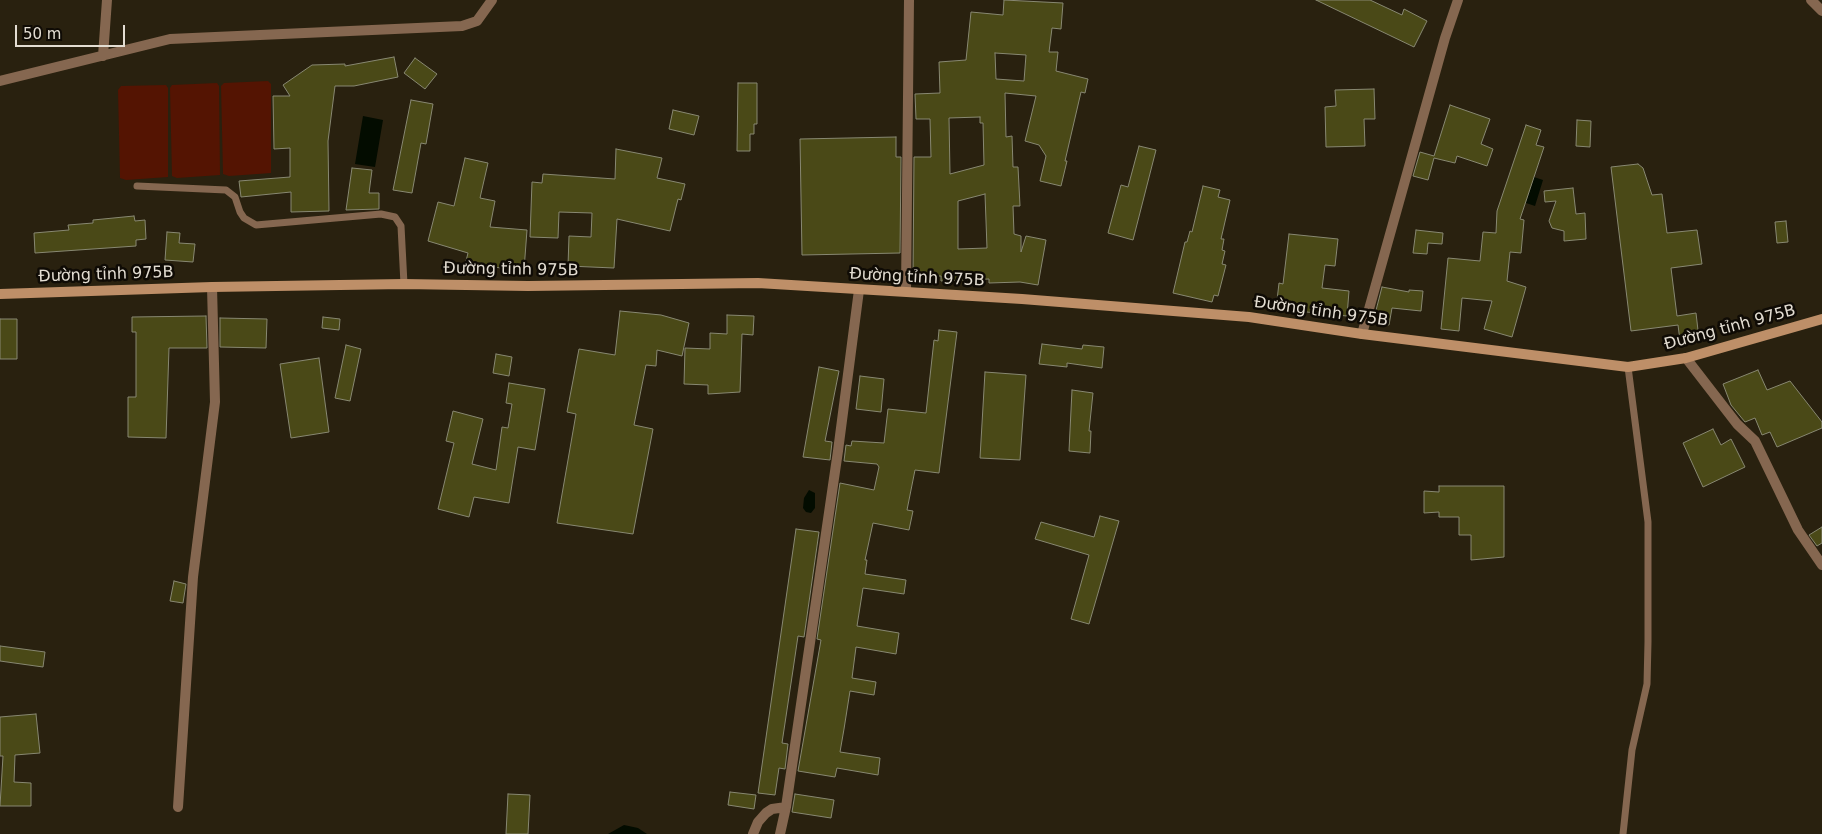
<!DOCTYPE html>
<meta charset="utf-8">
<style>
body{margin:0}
#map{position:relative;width:1822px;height:834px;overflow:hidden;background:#29210f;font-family:"DejaVu Sans",sans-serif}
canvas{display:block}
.scale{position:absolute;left:15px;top:25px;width:110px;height:22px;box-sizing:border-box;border:2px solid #e3ddd2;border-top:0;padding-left:6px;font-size:15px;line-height:18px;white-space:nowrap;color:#e3ddd2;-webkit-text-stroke:4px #0f0b05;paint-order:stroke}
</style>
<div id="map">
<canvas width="1822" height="834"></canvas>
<div class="scale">50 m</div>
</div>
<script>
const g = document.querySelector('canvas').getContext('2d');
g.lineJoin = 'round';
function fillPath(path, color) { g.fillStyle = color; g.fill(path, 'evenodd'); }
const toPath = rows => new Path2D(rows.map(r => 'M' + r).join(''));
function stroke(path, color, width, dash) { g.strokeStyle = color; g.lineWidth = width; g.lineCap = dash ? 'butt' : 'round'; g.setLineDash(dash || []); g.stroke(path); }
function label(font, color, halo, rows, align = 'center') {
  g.font = font + ' "DejaVu Sans",sans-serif'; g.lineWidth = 5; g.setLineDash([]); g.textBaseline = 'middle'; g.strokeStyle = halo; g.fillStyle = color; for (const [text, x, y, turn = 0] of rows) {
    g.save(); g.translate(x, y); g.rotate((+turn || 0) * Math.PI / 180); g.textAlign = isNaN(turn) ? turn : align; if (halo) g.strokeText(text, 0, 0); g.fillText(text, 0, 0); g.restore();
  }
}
const green = toPath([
 [268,81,271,84,271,173,229,176,223,174,221,86,224,83],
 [217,83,219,86,220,175,177,178,172,176,170,88,172,85],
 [166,85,168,88,168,177,126,180,120,178,118,90,121,86]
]);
const water = toPath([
 [363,116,383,120,375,167,355,164],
 [1534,177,1543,180,1535,206,1526,203],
 [809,490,815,493,815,508,811,513,806,512,803,508,804,498],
 [624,825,638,828,647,834,608,834]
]);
const building = toPath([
 [1004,0,1063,3,1061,29,1052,28,1049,52,1058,52,1056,71,1088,79,1085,93,1081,92,1078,105,1065,161,1067,161,1061,186,1040,181,1046,156,1039,145,1025,141,1036,96,1005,93,1006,137,1012,136,1013,167,1018,167,1020,206,1013,206,1014,234,1021,236,1021,252,1026,236,1046,240,1038,285,1020,282,989,283,989,279,941,281,941,276,913,277,914,157,931,157,930,119,916,119,915,94,940,93,939,62,966,60,971,12,1003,15,1004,0],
 [995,53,1026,55,1024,81,996,79,995,53],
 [980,117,980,123,983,123,984,165,950,174,949,118,980,117],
 [985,194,987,248,958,249,958,201,985,194],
 [1316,0,1370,0,1402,15,1404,9,1427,21,1414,47,1316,0],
 [394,57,398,77,354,86,335,86,328,141,329,211,291,212,291,192,241,197,239,181,290,177,290,148,274,149,273,96,290,96,283,85,312,65,345,64,345,66,394,57],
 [415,58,437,74,425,89,404,73,415,58],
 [738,83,757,83,757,124,754,124,754,134,750,134,750,151,737,151,738,83],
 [1374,89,1375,119,1364,119,1365,146,1326,147,1325,107,1336,106,1335,90,1374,89],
 [411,100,433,104,426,144,421,143,412,193,393,190,411,100],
 [1450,105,1490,119,1481,144,1493,149,1487,166,1457,156,1455,163,1434,158,1428,180,1413,176,1420,152,1434,156,1450,105],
 [673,110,699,116,694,135,669,129,673,110],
 [1577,120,1591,121,1590,147,1576,146,1577,120],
 [1526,125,1541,130,1536,145,1544,147,1520,219,1524,220,1521,253,1510,252,1507,281,1526,287,1512,337,1484,329,1492,301,1462,298,1459,331,1441,329,1448,258,1480,261,1483,232,1496,233,1497,211,1526,125],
 [896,137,896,157,901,157,900,253,802,255,800,139,896,137],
 [1139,146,1156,150,1133,240,1108,233,1121,185,1128,187,1139,146],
 [616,149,662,158,657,178,685,184,681,200,678,199,670,231,617,219,614,268,568,266,569,236,591,237,592,213,559,212,558,238,530,237,532,182,542,183,543,174,615,179,616,149],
 [465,158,488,163,480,198,495,201,490,227,527,230,524,270,481,266,479,272,464,269,468,253,428,241,438,202,454,206,465,158],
 [1638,164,1643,168,1652,195,1662,194,1667,233,1697,230,1702,264,1671,268,1677,316,1696,313,1699,339,1680,341,1678,325,1631,331,1611,167,1638,164],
 [352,168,372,170,369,193,379,193,379,209,346,210,352,168],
 [1203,186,1220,190,1218,197,1230,200,1221,239,1224,239,1222,250,1225,251,1222,264,1226,265,1218,296,1214,295,1212,302,1173,293,1185,242,1187,242,1190,231,1192,232,1203,186],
 [1573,188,1576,214,1585,213,1586,239,1564,241,1564,231,1552,228,1549,221,1556,201,1545,202,1544,191,1573,188],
 [134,216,135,221,145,220,146,239,136,240,136,246,35,253,34,233,69,230,68,225,93,223,93,220,134,216],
 [1786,221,1788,242,1777,243,1775,222,1786,221],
 [1416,230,1443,233,1442,244,1428,243,1427,254,1413,253,1416,230],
 [167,232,180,233,179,243,195,244,193,262,165,260,167,232],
 [1289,234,1338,239,1335,266,1325,265,1322,288,1349,291,1347,316,1276,309,1279,283,1283,284,1289,234],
 [1382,287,1409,292,1409,290,1423,291,1421,311,1392,308,1389,325,1373,322,1382,287],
 [620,311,661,315,689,323,682,356,657,350,656,366,646,365,634,425,653,429,633,534,557,523,576,414,567,412,579,349,615,355,620,311],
 [727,315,754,316,753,335,742,334,740,392,708,394,708,385,684,384,685,348,710,349,710,333,727,334,727,315],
 [206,316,207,348,169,348,166,438,128,437,128,397,136,397,136,332,132,332,132,317,206,316],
 [323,317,340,319,339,330,322,328,323,317],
 [220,318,267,319,266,348,220,347,220,318],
 [0,319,17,319,17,359,0,359,0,319],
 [939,330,957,332,939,473,915,470,907,510,913,511,909,530,873,523,865,560,867,560,865,574,906,580,904,594,863,588,857,626,899,633,896,654,856,647,852,678,876,682,874,695,850,691,844,729,840,752,880,758,878,775,837,768,835,777,798,771,821,640,817,639,840,483,874,490,879,467,877,464,844,461,846,445,851,446,852,441,884,443,888,409,926,413,934,340,938,341,939,330],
 [1042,344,1082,349,1083,345,1104,347,1102,368,1067,363,1067,367,1039,364,1042,344],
 [346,345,361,349,350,401,335,398,346,345],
 [496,354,512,357,509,376,493,373,496,354],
 [319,358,329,432,291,438,280,364,319,358],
 [819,367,839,371,825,441,832,442,830,460,803,457,819,367],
 [1758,370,1767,390,1790,381,1822,422,1822,428,1777,447,1770,432,1762,435,1755,418,1745,422,1731,405,1723,384,1758,370],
 [985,372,1026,375,1020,460,980,458,985,372],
 [860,376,884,379,881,412,856,409,860,376],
 [509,383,545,389,535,450,518,447,509,503,474,497,469,517,438,509,454,443,446,441,453,411,483,419,472,464,496,470,502,427,508,428,512,404,506,403,509,383],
 [1072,390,1093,393,1089,431,1091,431,1090,453,1069,451,1072,390],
 [1713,429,1721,445,1731,439,1745,467,1703,487,1683,443,1713,429],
 [1439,486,1504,486,1504,557,1471,560,1471,535,1459,535,1459,517,1439,517,1439,512,1424,513,1424,491,1439,492,1439,486],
 [1100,516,1119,521,1089,624,1071,619,1089,555,1035,539,1041,522,1094,537,1100,516],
 [1822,527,1822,543,1817,546,1809,535,1822,527],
 [796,529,819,532,804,637,798,636,793,670,782,743,788,744,785,769,779,768,775,795,758,793,796,529],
 [174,581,186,584,183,603,170,601,174,581],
 [0,646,45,652,43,667,0,661,0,646],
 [36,714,40,753,15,755,14,782,31,783,31,806,0,806,3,756,0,756,0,717,36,714],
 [730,792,756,795,754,809,728,805,730,792],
 [508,794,530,795,528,834,506,834,508,794],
 [795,794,834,800,831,818,792,812,795,794]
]);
const service = toPath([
 [137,186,226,190,235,197,240,212,244,218,256,225,381,214,395,217,401,226,404,284],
 [1623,834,1632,750,1647,684,1648,642,1648,522,1628,367]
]);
const minor = toPath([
 [1811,0,1822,11],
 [103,56,107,0],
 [0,81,170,39,462,26,477,21,492,0],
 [906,291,909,0],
 [1362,334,1445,38,1458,0],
 [1686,358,1737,424,1755,441,1798,530,1822,565],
 [178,807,193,577,215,402,212,287],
 [753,834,758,822,766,813,772,809,786,807],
 [780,834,786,807,838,451,859,290]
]);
const secondary = toPath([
 [0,294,212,287,404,284,528,286,758,283,1022,299,1249,317,1362,334,1628,367,1686,358,1822,319]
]);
const streetNames = [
 ["Đường tỉnh 975B",511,270,1],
 ["Đường tỉnh 975B",106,275,-2],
 ["Đường tỉnh 975B",917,278,3],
 ["Đường tỉnh 975B",1321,312,8],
 ["Đường tỉnh 975B",1730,328,-15]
];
fillPath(green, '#541402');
fillPath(water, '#030c00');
fillPath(building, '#4a4917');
stroke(building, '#888872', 1);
stroke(service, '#856750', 7);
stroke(minor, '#856750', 10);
stroke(secondary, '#be8f68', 10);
label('16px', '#e3ddd2', '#0f0b05', streetNames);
</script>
